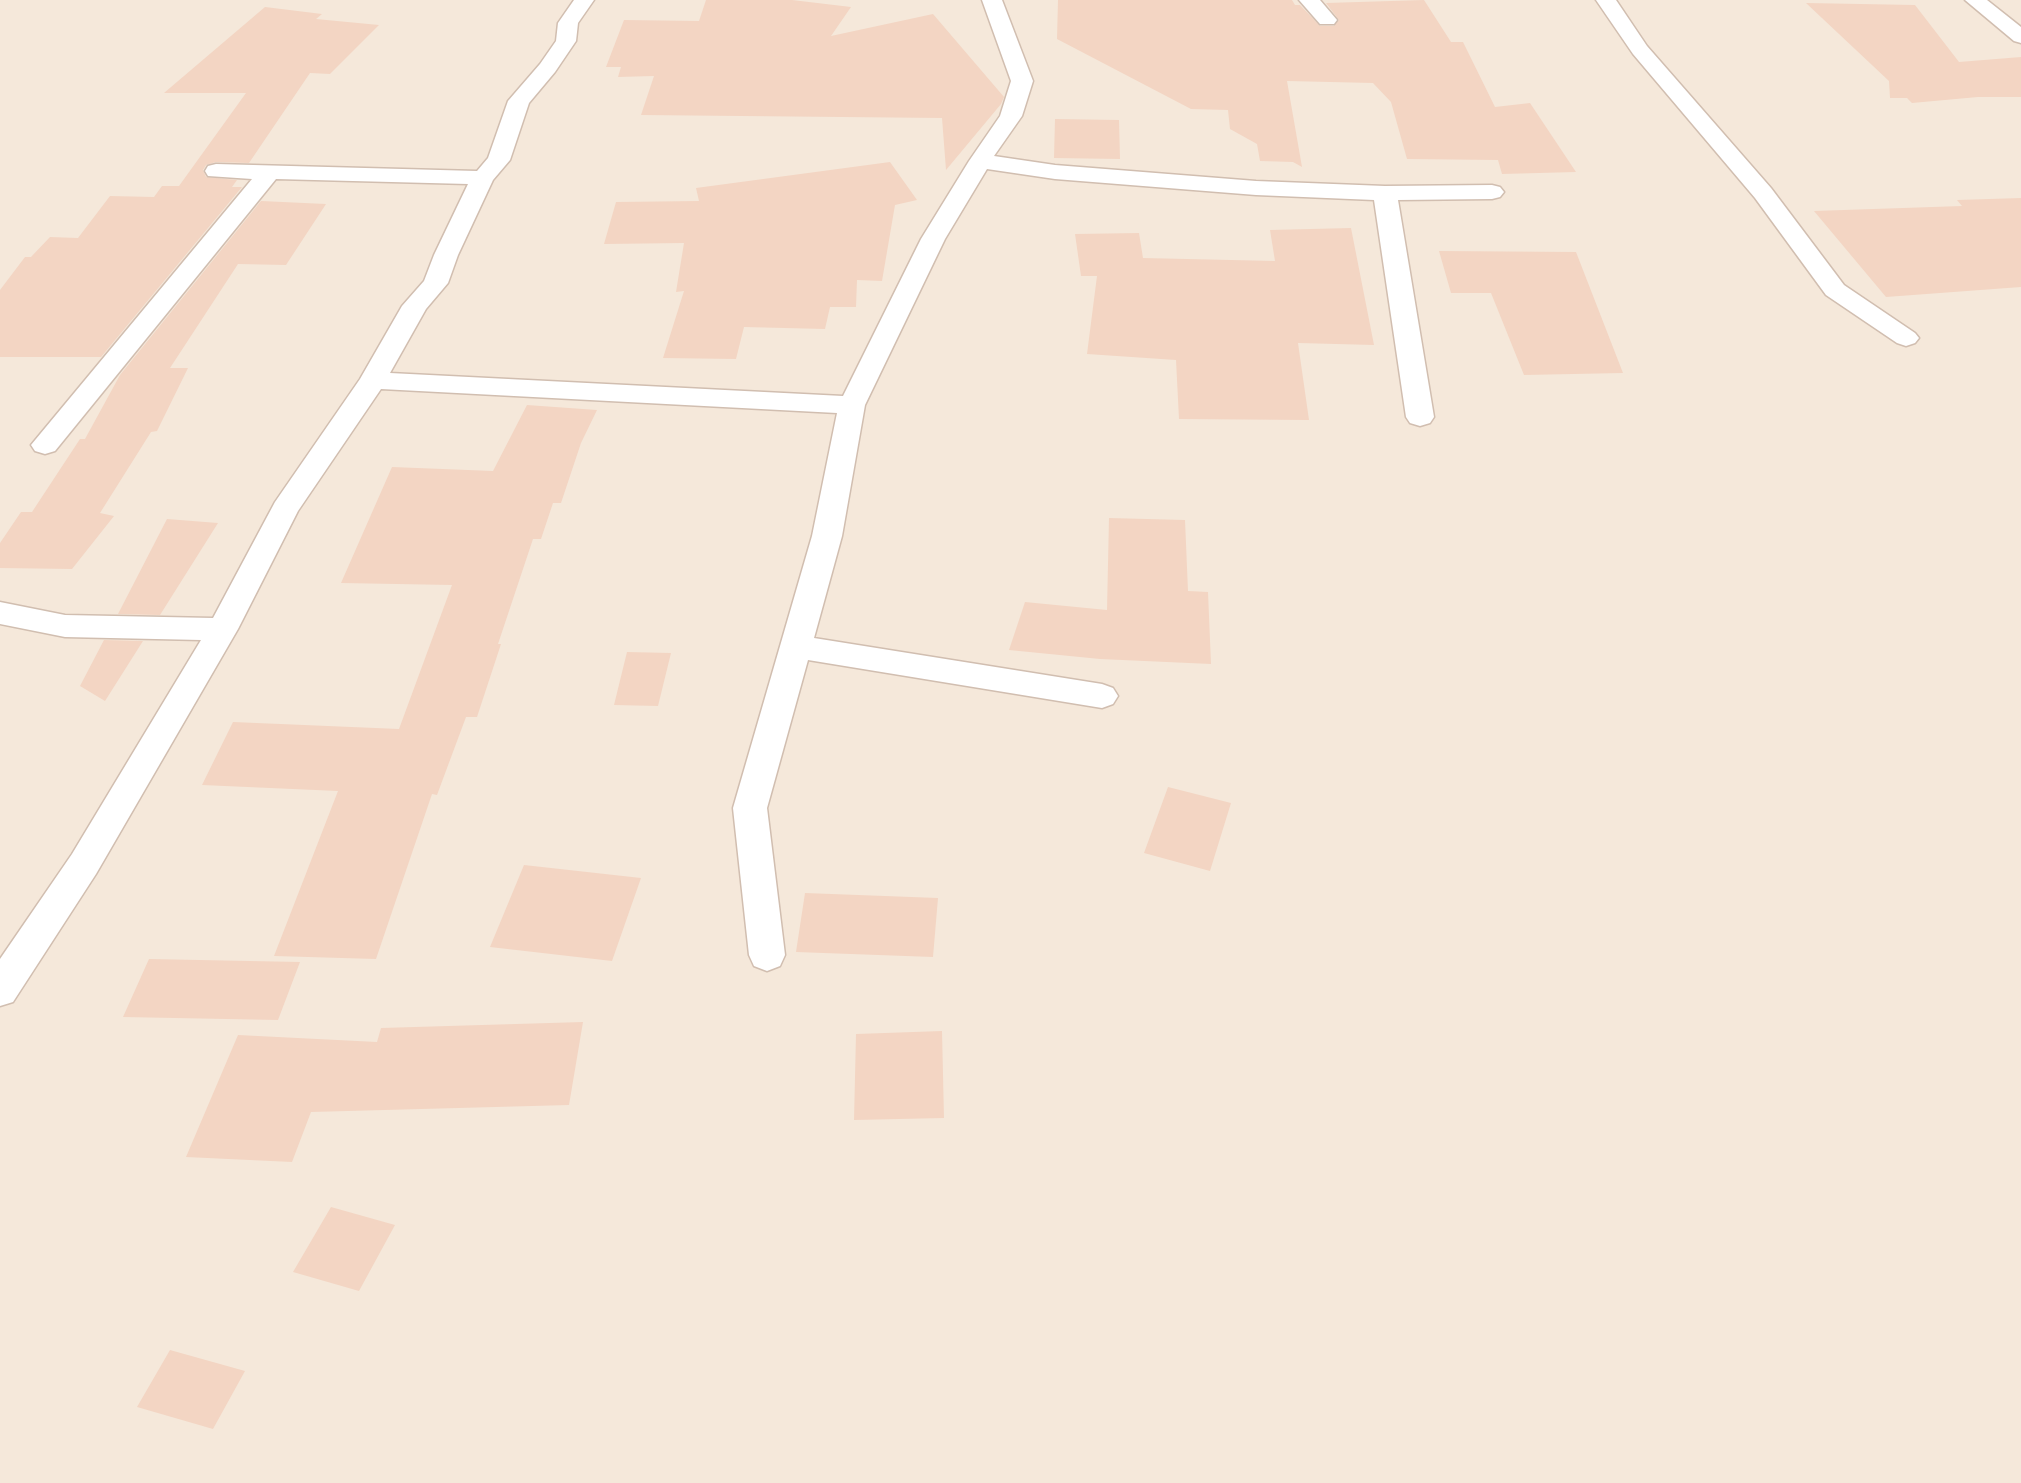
<!DOCTYPE html>
<style>
body{margin:0}
canvas{display:block;background:#fdf6ec}
</style>
<canvas width="2021" height="1483"></canvas>
<script>
const g = document.querySelector('canvas').getContext('2d');
g.lineJoin = 'round';
function fillPath(path, color) { g.fillStyle = color; g.fill(path, 'evenodd'); }
const toPath = rows => new Path2D(rows.map(r => 'M' + r).join(''));
function stroke(path, color, width, dash) { g.strokeStyle = color; g.lineWidth = width; g.lineCap = dash ? 'butt' : 'round'; g.setLineDash(dash || []); g.stroke(path); }
const residential = toPath([
 [0,0,2021,0,2021,1483,0,1483]
]);
const building = toPath([
 [706,0,792,0,851,7,831,36,933,14,1004,97,1001,104,946,170,942,118,641,115,654,76,618,77,621,67,606,67,624,20,699,21],
 [1058,0,1292,0,1295,5,1300,5,1320,26,1334,26,1339,20,1326,3,1424,0,1451,42,1463,42,1495,107,1530,103,1576,172,1502,174,1498,160,1407,159,1391,102,1373,83,1287,81,1302,167,1293,162,1260,161,1257,144,1230,129,1228,110,1191,109,1057,39],
 [1806,3,1915,5,1959,62,2021,57,2021,97,1978,97,1912,103,1907,98,1890,98,1889,81],
 [265,7,322,14,316,19,379,25,330,74,310,73,249,163,216,162,206,165,203,170,206,177,237,180,232,187,242,187,101,357,0,357,0,290,25,257,31,257,50,237,78,238,110,196,154,197,162,186,179,186,246,93,164,93],
 [1055,119,1119,120,1120,159,1054,158],
 [890,162,917,200,895,205,882,281,857,280,856,307,830,307,825,329,744,327,736,359,663,358,684,291,676,292,684,243,604,244,616,202,699,201,696,188],
 [2021,198,2021,287,1886,297,1814,211,1962,206,1957,200],
 [261,201,326,204,286,265,238,264,170,368,188,368,157,431,151,432,100,513,114,516,72,569,0,568,0,543,21,512,32,512,80,439,85,439,120,375],
 [1351,228,1374,345,1298,343,1309,420,1179,419,1176,360,1087,354,1097,276,1081,276,1075,234,1139,233,1143,258,1275,261,1270,230],
 [1439,251,1576,252,1623,373,1524,375,1491,293,1451,293],
 [527,405,597,410,581,443,561,503,553,503,541,539,533,539,498,644,501,644,477,717,466,717,437,795,432,794,376,959,274,956,338,791,202,785,233,722,399,729,452,585,341,583,392,467,493,471],
 [1109,518,1185,520,1188,591,1208,592,1211,664,1100,659,1009,650,1025,602,1107,610],
 [167,519,218,523,160,615,118,614],
 [104,640,143,641,105,701,80,686],
 [627,652,671,653,658,706,614,705],
 [1168,787,1231,803,1210,871,1144,853],
 [524,865,641,878,612,961,490,947],
 [805,893,938,898,933,957,796,952],
 [149,959,300,962,278,1020,123,1017],
 [583,1022,569,1105,311,1112,292,1162,186,1157,238,1035,377,1042,381,1028],
 [942,1031,944,1118,854,1120,856,1034],
 [331,1207,395,1225,359,1291,293,1272],
 [170,1350,245,1371,213,1429,137,1407]
]);
const minor = toPath([
 [574,0,594,0,578,23,576,41,555,72,529,103,510,160,493,180,458,255,448,283,426,309,390,373,843,396,921,239,969,161,1000,116,1011,81,982,0,1002,0,1033,81,1022,116,994,156,1055,165,1256,181,1385,186,1492,185,1500,187,1504,192,1500,197,1492,199,1398,200,1434,417,1430,423,1420,426,1410,423,1406,417,1374,200,1256,195,1055,179,987,169,945,239,865,405,842,536,814,638,1102,684,1113,688,1118,696,1113,704,1102,708,808,660,767,808,785,955,780,966,767,971,754,966,749,955,733,808,812,536,837,413,381,389,298,511,238,629,96,874,13,1002,0,1006,0,959,72,854,201,640,65,637,0,624,0,602,65,615,213,618,275,502,360,379,402,306,424,281,434,255,468,184,276,179,55,451,45,454,35,451,31,445,252,179,208,176,205,171,208,166,216,164,477,171,488,158,508,101,540,64,556,41,558,23,574,0],
 [1299,0,1320,0,1337,20,1334,24,1320,24,1299,0],
 [1596,0,1616,0,1647,46,1771,188,1844,285,1915,333,1919,338,1915,343,1906,346,1897,343,1826,295,1755,198,1633,54,1596,0],
 [1965,0,1987,0,2021,27,2021,43,2014,41,1965,0]
]);
fillPath(residential, '#f5e8da');
fillPath(building, '#f3d5c3');
stroke(minor, '#d1beb0', 3);
fillPath(minor, '#fff');
</script>
